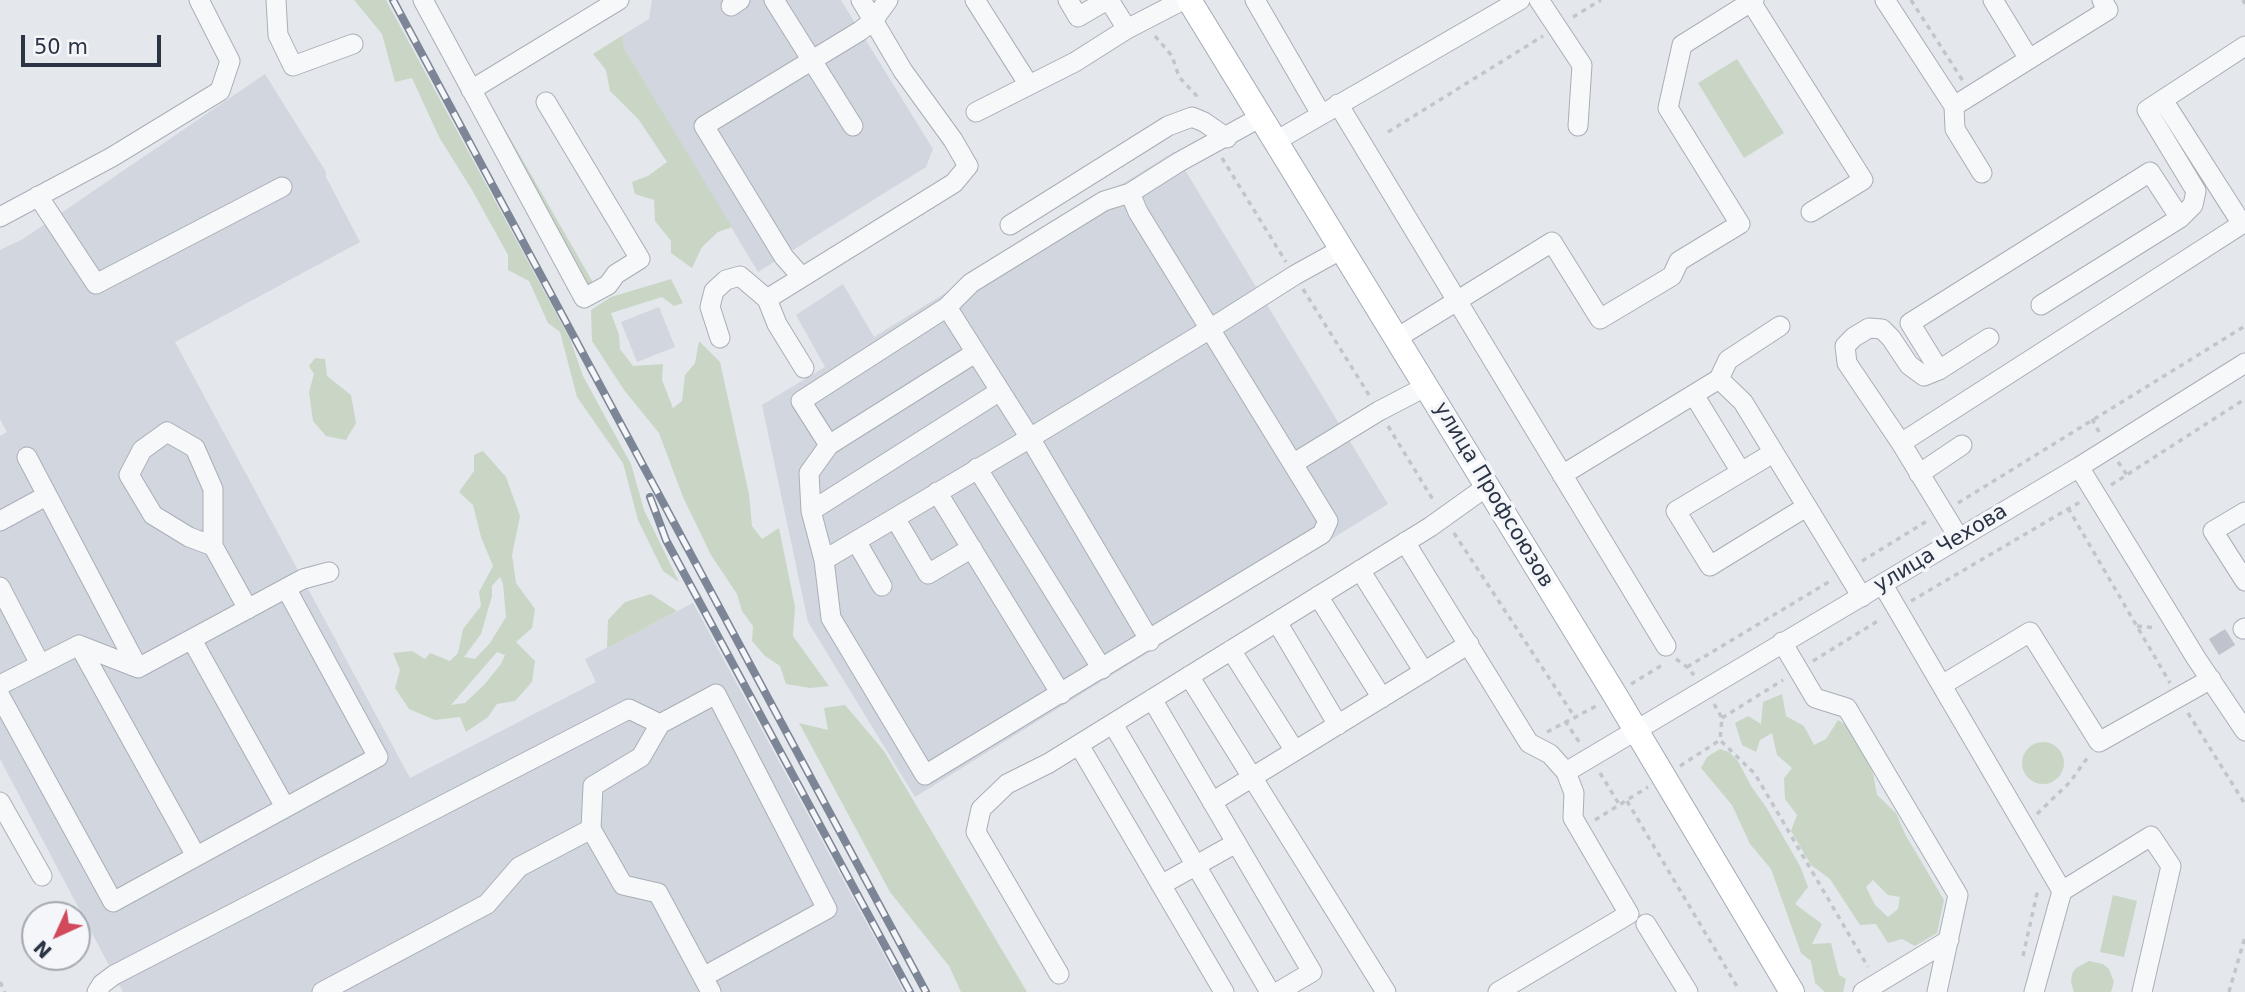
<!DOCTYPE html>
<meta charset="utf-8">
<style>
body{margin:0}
#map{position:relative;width:2245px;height:992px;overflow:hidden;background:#e4e7ec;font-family:"DejaVu Sans",sans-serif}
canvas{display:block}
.north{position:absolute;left:21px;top:901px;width:70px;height:70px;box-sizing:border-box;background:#f4f6f9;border:2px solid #a4a8b1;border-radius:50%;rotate:225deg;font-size:19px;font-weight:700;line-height:28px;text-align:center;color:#2b3445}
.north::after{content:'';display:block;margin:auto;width:24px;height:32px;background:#d1495b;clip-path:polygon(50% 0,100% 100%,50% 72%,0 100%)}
.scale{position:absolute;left:21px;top:35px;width:140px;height:32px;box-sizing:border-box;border:4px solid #2b3445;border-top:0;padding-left:9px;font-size:21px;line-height:24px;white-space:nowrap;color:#2b3445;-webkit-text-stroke:5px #f4f6f9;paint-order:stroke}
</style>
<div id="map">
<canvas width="2245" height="992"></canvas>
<div class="north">N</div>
<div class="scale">50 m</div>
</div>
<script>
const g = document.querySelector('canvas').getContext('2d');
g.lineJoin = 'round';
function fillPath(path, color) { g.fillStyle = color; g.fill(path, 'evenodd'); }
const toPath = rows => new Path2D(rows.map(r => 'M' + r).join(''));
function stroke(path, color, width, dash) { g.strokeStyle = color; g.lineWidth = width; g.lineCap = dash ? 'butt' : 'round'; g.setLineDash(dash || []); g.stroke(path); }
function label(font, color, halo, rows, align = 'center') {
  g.font = font + ' "DejaVu Sans",sans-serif'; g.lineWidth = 7; g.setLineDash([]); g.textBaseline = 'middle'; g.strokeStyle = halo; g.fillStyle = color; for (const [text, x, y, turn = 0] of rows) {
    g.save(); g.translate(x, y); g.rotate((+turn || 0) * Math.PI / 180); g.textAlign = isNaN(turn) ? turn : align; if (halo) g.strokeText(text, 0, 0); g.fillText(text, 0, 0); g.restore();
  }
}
const built = toPath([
 [652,0,841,0,933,149,926,167,758,272,624,48,623,35,649,19],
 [265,74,326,172,326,177,360,242,175,342,410,778,596,682,585,659,693,603,904,992,123,992,0,759,0,436,7,432,0,419,0,250,23,239],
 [1174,152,1388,504,915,797,808,622,762,405,825,367,796,315,843,284,874,337],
 [659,307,675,347,637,362,621,322]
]);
const green = toPath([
 [354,0,386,0,570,339,583,376,631,464,644,510,679,582,663,571,638,520,623,463,577,397,560,332,548,323,529,281,508,270,508,255,472,190,439,137,412,78,395,82,382,34],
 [623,35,624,48,732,227,718,232,702,247,692,268,671,253,671,241,655,221,654,200,635,194,632,182,648,176,667,162,639,120,610,91,606,70,593,54],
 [1737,59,1784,133,1744,158,1698,83],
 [494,110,595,286,583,285,493,128],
 [671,279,683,303,674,306,662,297,611,313,619,335,620,349,633,366,663,364,662,380,673,408,682,401,685,375,695,363,699,341,720,362,749,494,752,526,762,539,779,528,795,607,793,636,829,686,810,688,786,684,780,666,765,656,752,641,753,626,742,611,737,594,711,555,683,497,659,433,624,390,592,341,591,310,611,297],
 [315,358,325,359,327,376,351,395,356,423,346,440,326,436,313,421,309,392,314,374,309,366],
 [483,451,506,477,520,516,512,555,516,583,535,609,532,628,516,642,535,661,532,682,515,701,497,704,488,717,466,732,460,717,435,720,409,709,395,688,400,670,393,653,412,651,425,659,430,653,450,661,458,653,463,629,481,606,479,592,493,566,481,537,473,505,459,492,474,471,474,455],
 [500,577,503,584,506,617,490,643,475,659,464,657,481,634,492,596,492,586],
 [497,652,505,655,501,664,484,685,465,703,451,705],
 [651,594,677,611,607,648,608,620,625,602],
 [1782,694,1786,716,1804,726,1814,745,1826,739,1838,720,1849,727,1873,773,1877,795,1896,813,1905,834,1944,900,1937,933,1915,946,1902,939,1888,943,1876,924,1860,925,1830,879,1811,865,1791,831,1797,815,1785,799,1784,778,1792,768,1777,755,1772,733,1760,740,1756,752,1742,745,1735,723,1748,716,1761,724,1763,702],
 [1873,880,1888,895,1900,897,1898,909,1888,917,1875,905,1866,887],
 [845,705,884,751,1027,992,961,992,949,966,890,892,799,723,828,730,824,708],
 '2022 763a21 21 0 1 1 42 0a21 21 0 1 1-42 0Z',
 [1720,749,1729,752,1738,761,1751,786,1766,807,1800,866,1808,887,1795,904,1822,924,1812,944,1831,943,1839,975,1846,979,1843,992,1825,992,1815,983,1811,961,1801,953,1771,869,1750,844,1732,805,1701,768,1707,757],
 [2113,895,2137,901,2124,957,2100,952],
 [2089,961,2103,964,2109,969,2114,982,2111,992,2074,992,2071,982,2072,974,2076,968]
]);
const minorTunnel = toPath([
 [2214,647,2243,629]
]);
const path = toPath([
 [1911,0,1963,81],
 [2243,0,2245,4],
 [1573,17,1601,0],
 [1155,36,1172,56,1179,77,1196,95,1198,101],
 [1388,132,1543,36],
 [1222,158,1286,262],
 [1303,289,1369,395],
 [2092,419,2099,432],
 [1388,426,1435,503],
 [2118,462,2127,475],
 [2111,485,2245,399],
 [1958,503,2245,326],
 [2068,508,2170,683],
 [1454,533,1576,719],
 [1862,561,1927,521],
 [1911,601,2080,502],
 [2137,626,2157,628],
 [1676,659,1687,667,1694,675],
 [1813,661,1881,619],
 [1687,667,1832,580],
 [1631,684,1664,664],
 [1714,704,1722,718,1720,740,1755,774,1868,967],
 [2188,713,2245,804],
 [1722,718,1783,680],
 [1565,721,1580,743],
 [1547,732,1598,705],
 [1680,766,1720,740],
 [1600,773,1619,804],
 [1627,801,1738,988],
 [2037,814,2070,782,2088,757],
 [1595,820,1648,787],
 [2023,956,2038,889],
 [0,982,5,992],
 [2229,992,2245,937]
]);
const minor = toPath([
 [276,0,278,35,293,66,353,44],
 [423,0,584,298,608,285,616,274,640,259,546,102],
 [774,0,853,126],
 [975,0,1029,85],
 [1068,0,1078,17,1107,0],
 [1109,0,1127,29],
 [1255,0,1321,114],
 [1539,0,1582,65,1578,126],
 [1885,0,1954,106,1955,129,1982,173],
 [1993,0,2029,59],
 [1751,2,1863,180,1811,212],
 [731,6,740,0],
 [471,90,619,0],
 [1338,104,1666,646],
 [1954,106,2108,10,2102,0],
 [976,112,1075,62,1127,29,1183,0],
 [1276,141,1520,0],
 [38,196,96,284,282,187],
 [0,217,112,157,220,91,230,61,199,0],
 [1010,225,1168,126,1192,117,1204,122,1227,138],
 [801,276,784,257,704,126,860,31,873,21,888,0],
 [767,299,954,183,968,166,953,140,903,71,861,0],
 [2041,305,2180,218,2193,205,2196,191,2147,110,2245,46],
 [947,307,1030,438,1150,641],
 [720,338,710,307,714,291,726,280,740,276,767,299,777,324,804,368],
 [1397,338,1552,242,1600,319,1672,276,1679,261,1740,224,1668,108,1682,45,1754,0],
 [975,353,829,445,801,401,947,307,971,283,1104,201,1130,193,1179,162,1261,117],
 [1939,370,1910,323,2150,172,2180,218],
 [1719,379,1743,402,1862,597],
 [1694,395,1741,472],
 [1901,443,2242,224,2163,100],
 [829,445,809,473,811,511,824,560,831,618,925,775,1322,534,1328,521,1138,212,1130,193],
 [1773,453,1676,511,1710,566,1806,507],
 [27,457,138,668],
 [1294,463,1379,411,1427,386],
 [2079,467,2196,658,2245,731],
 [977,468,1102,669],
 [1919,474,1962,445],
 [1562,475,1719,379,1728,360,1780,326],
 [937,492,1061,694],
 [811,511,1000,391],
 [2245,512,2213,531,2245,581],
 [895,518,928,574,972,548],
 [0,521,46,496],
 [1959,538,1901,443,1847,363,1845,346,1854,337,1869,328,1882,329,1891,338,1909,365,1924,376,1939,370,1989,338],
 [856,541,882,586],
 [1405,542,1529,743,1550,754,1566,772,1574,793,1573,818,1629,914,1498,992],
 [213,546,189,537,153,515,129,475,142,450,167,432,195,448,213,489,213,546,248,609],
 [824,560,1030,438,1210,329,1295,275,1342,249],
 [1360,570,1424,672],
 [1883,585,2062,891,2034,992],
 [0,587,40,664],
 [1318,596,1382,698],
 [1277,622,1338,725],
 [2243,629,2245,628],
 [192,640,285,807],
 [1782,642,1815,698,1847,708,1958,895,1937,992],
 [79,645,196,856],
 [1231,650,1295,751],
 [1189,676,1386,992],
 [0,685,79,645,138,668,303,579,329,572],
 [1942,685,2030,632,2099,742,2211,679],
 [0,696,113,902,378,757,286,588],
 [1152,699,1312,972,1278,992],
 [1113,724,1270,992],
 [1079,745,1224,992],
 [1566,772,2079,467,2245,363],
 [0,802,42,876],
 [1212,802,1469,644],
 [1161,885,1236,843],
 [2062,891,2151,836,2171,866,2142,992],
 [1646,924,1688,992],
 [1059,974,976,832,981,809,1007,784,1049,763,1430,527,1486,487],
 [703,977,827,909,716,694,660,724,641,757,593,786,591,829,623,885,658,893,711,992],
 [97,992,102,984,114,975,629,709,660,724],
 [322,992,487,904,519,867,591,829],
 [1863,992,1949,940]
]);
const major = toPath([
 [1189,0,1615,695,1792,992]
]);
const rail = toPath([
 [393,0,926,992],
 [650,497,666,540,910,992]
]);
const streetNames = [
 ["улица Профсоюзов",1493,495,59],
 ["улица Чехова",1941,549,-31]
];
fillPath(built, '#d2d6de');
fillPath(green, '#c9d6c5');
stroke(minorTunnel, '#bfc3cb', 19, [19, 10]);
stroke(minor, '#a9aeb7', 21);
stroke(major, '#a3abb8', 26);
stroke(path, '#c2c5cb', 3.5, [5, 5]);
stroke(minor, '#f7f8fa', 19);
stroke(major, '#fff', 24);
stroke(rail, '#7d8696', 8);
stroke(rail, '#f4f6f9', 5, [16]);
label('21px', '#2b3445', '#f4f6f9', streetNames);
</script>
